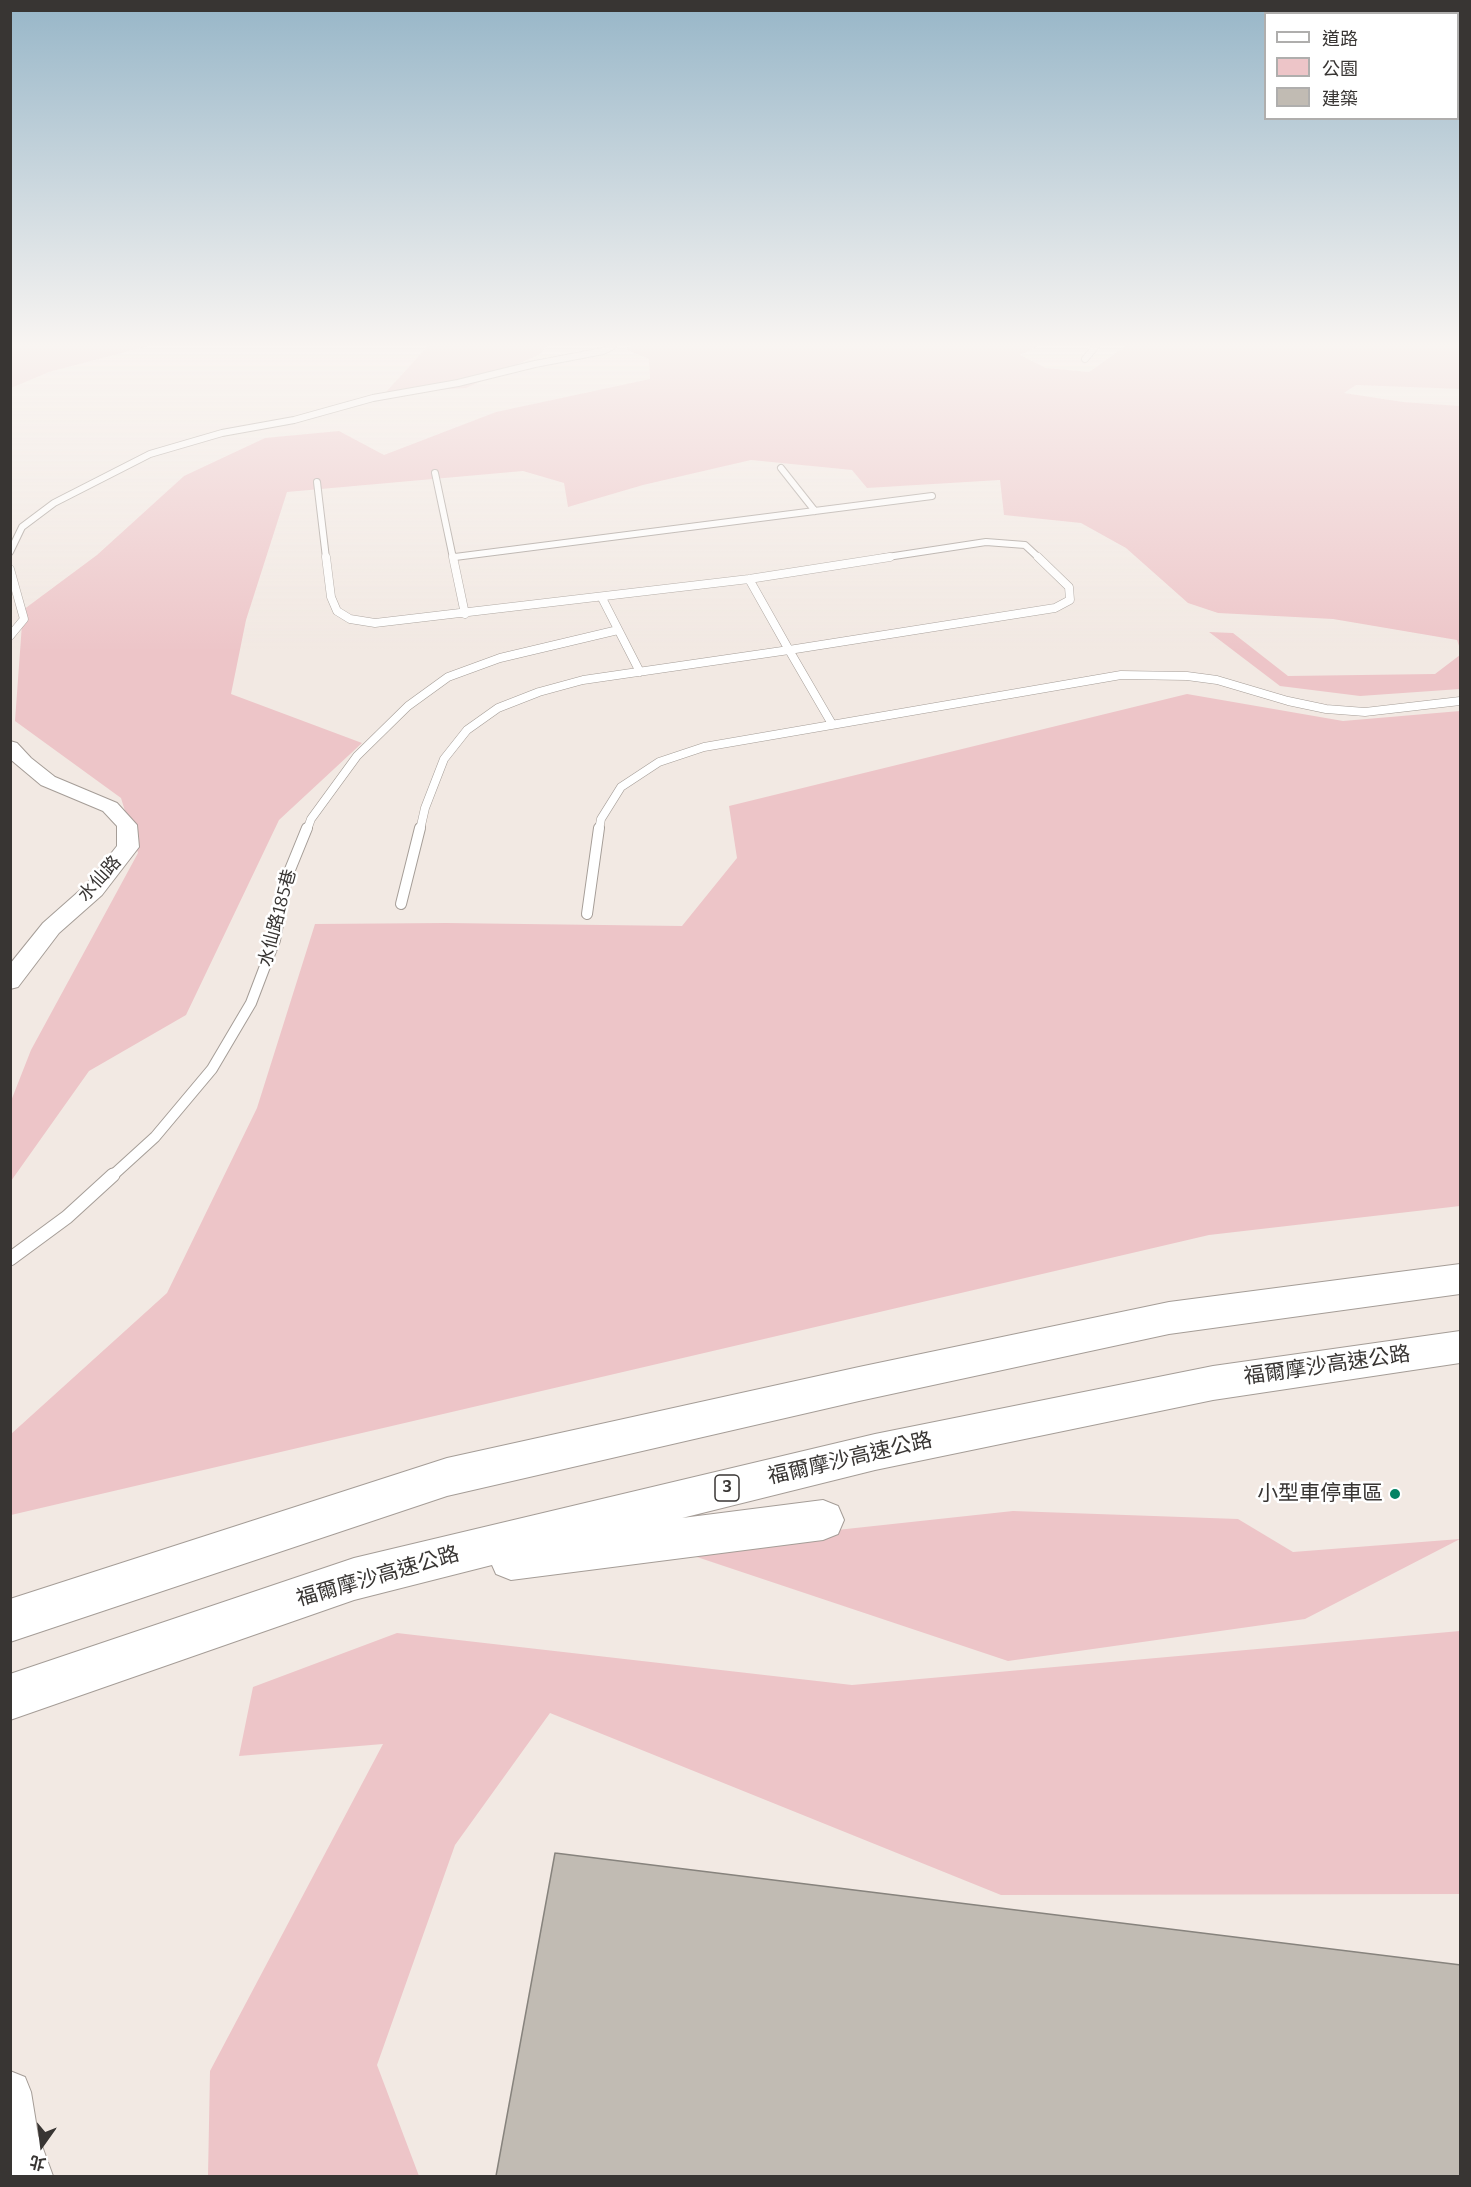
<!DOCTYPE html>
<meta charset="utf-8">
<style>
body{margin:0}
#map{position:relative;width:1471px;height:2187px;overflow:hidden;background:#f2e9e3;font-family:Bitter,"Noto Sans TC",serif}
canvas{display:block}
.frame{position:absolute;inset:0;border:12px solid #383533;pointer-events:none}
.legend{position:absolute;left:1264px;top:12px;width:195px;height:108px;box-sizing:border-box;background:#fff;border:2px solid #afaead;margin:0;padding:8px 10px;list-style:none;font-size:18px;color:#383533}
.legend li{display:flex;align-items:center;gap:12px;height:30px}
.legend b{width:30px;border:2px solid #afaead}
.north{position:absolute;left:12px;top:2115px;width:60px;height:60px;-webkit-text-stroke:4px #fff;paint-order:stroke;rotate:194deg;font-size:16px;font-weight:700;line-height:24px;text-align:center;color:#383533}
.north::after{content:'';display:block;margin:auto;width:21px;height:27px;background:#383533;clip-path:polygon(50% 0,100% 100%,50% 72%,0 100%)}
</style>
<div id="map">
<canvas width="1471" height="2187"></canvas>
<div class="frame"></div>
<ul class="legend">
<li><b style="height:8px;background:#fff"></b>道路</li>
<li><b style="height:16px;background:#edc5c8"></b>公園</li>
<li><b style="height:16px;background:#c1bbb3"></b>建築</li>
</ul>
<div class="north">北</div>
</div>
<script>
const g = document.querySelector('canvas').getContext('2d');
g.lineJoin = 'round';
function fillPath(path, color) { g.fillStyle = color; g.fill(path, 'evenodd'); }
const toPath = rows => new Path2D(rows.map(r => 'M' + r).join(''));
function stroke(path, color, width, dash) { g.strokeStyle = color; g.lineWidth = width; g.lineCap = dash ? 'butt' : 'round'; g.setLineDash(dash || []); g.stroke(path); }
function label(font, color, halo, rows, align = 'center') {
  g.font = font + ' Bitter,"Noto Sans TC",serif'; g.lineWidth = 5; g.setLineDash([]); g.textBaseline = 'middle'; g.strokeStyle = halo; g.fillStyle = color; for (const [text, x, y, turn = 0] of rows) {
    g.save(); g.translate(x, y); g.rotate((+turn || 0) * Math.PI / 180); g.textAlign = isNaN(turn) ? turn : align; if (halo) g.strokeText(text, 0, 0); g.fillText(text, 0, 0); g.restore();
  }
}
const green = toPath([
 [11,346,148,346,49,372,11,388],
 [428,346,547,346,540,354,466,388,385,393],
 [632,346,1038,346,1020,355,1046,368,1089,372,1126,346,1460,346,1460,389,1356,385,1344,393,1403,402,1460,406,1460,649,1457,640,1333,619,1218,613,1188,603,1126,548,1081,523,1004,515,1000,480,867,488,852,470,751,460,643,485,568,507,564,483,523,471,287,492,246,620,231,694,362,743,279,820,186,1015,89,1071,11,1181,11,1101,31,1050,138,853,121,798,15,721,23,610,97,555,184,476,265,438,339,431,384,455,496,412,650,379,649,359,625,349],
 [1209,632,1233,633,1288,676,1435,674,1460,655,1460,689,1360,696,1280,686],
 [1187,694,1343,721,1460,711,1460,1206,1209,1235,11,1515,11,1434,167,1293,257,1108,315,924,446,923,682,926,737,858,729,806],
 [1013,1511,1238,1519,1293,1552,1460,1539,1305,1619,1008,1661,670,1548],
 [1460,1631,1460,1894,1001,1895,550,1713,455,1845,377,2065,419,2176,208,2176,210,2071,383,1744,239,1756,253,1687,397,1633,852,1685]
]);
const building = toPath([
 [555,1853,1461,1965,1461,2176,496,2176,555,1853]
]);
const serviceFar3 = toPath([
 [1085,359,1096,346],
 [781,468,815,511],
 [435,473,453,558],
 [317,482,326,558],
 [10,552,22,527,54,503,150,454,222,433,294,420,373,398,458,383,535,364,603,351,613,346],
 [455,557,932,496],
 [881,558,986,542,1025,545,1039,558]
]);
const serviceFar2 = toPath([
 [326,557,331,597,337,611,350,619,375,623,749,579,890,557],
 [453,557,465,614],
 [10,569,24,619,10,636],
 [602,598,640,672],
 [832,724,789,650,1055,608,1070,600,1069,587,1038,557],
 [307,830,311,819,357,756,408,706,448,677,500,658,618,630],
 [420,830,425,808,444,759,467,730,498,708,539,692,583,680,789,650,749,579],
 [599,830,601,819,621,787,659,762,704,747,1121,675,1187,676,1217,680,1288,701,1326,709,1365,712,1460,701]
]);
const serviceFar1 = toPath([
 [401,904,420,828],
 [587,914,599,828],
 [111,1177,155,1137,212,1069,251,1003,275,940,287,877,307,828]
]);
const service = toPath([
 [10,1259,67,1217,113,1175]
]);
const tertiary = toPath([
 [10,741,17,743,31,758,55,777,117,803,137,825,139,847,102,895,59,933,18,987,10,989,10,964,43,923,86,885,117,846,117,826,103,811,41,785,10,759,10,741],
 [10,2071,25,2077,31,2092,38,2135,53,2176,10,2176,10,2071]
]);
const motorway = toPath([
 [1460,1264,1460,1294,1169,1334,859,1401,447,1496,10,1642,10,1599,447,1458,859,1367,1169,1302,1460,1264],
 [1460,1331,1460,1363,1213,1400,875,1470,682,1518,823,1500,838,1506,844,1520,838,1534,823,1540,511,1580,496,1574,492,1565,354,1600,10,1720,10,1674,354,1558,875,1434,1213,1366,1460,1331]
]);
const markers = [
 [1395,1494,6,"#048364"]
];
const shields = [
 [727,1488,24]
];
const shieldNames = [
 ["3",727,1488]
];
const streetNames = [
 ["水仙路",100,879,-48],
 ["水仙路185巷",278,918,-75]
];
const nearStreetnames = [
 ["福爾摩沙高速公路",1327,1366,-8],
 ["福爾摩沙高速公路",850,1459,-13],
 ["福爾摩沙高速公路",378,1577,-16]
];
const nearPoinames = [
 ["小型車停車區",1383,1494]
];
fillPath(green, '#edc5c8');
fillPath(building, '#c1bbb3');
stroke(building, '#87837d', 1.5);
stroke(serviceFar3, '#a59d97', 8);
stroke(serviceFar2, '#a59d97', 9);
stroke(serviceFar1, '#a59d97', 12);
stroke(service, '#a59d97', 15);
stroke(tertiary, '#a59d97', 2);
stroke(motorway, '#a59d97', 2);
stroke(serviceFar3, '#fff', 6);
stroke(serviceFar2, '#fff', 8);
stroke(serviceFar1, '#fff', 10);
stroke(service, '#fff', 13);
fillPath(tertiary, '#fff');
fillPath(motorway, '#fff');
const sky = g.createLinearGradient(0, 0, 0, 652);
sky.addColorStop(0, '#97b6c8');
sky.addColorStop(0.53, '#f9f5f2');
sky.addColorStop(1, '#f9f5f200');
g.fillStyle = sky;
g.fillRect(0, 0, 1471, 652);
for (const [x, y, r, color] of markers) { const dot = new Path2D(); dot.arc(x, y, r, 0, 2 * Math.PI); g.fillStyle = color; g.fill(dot); stroke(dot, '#fff', 2); }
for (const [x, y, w] of shields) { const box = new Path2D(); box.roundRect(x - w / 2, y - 13, w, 26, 4.5); g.fillStyle = '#fff'; g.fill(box); stroke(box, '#383533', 1.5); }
label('bold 16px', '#383533', null, shieldNames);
label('18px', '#383533', '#fff', streetNames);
label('21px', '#383533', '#fff', nearStreetnames);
label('21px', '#383533', '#fff', nearPoinames, 'right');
</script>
